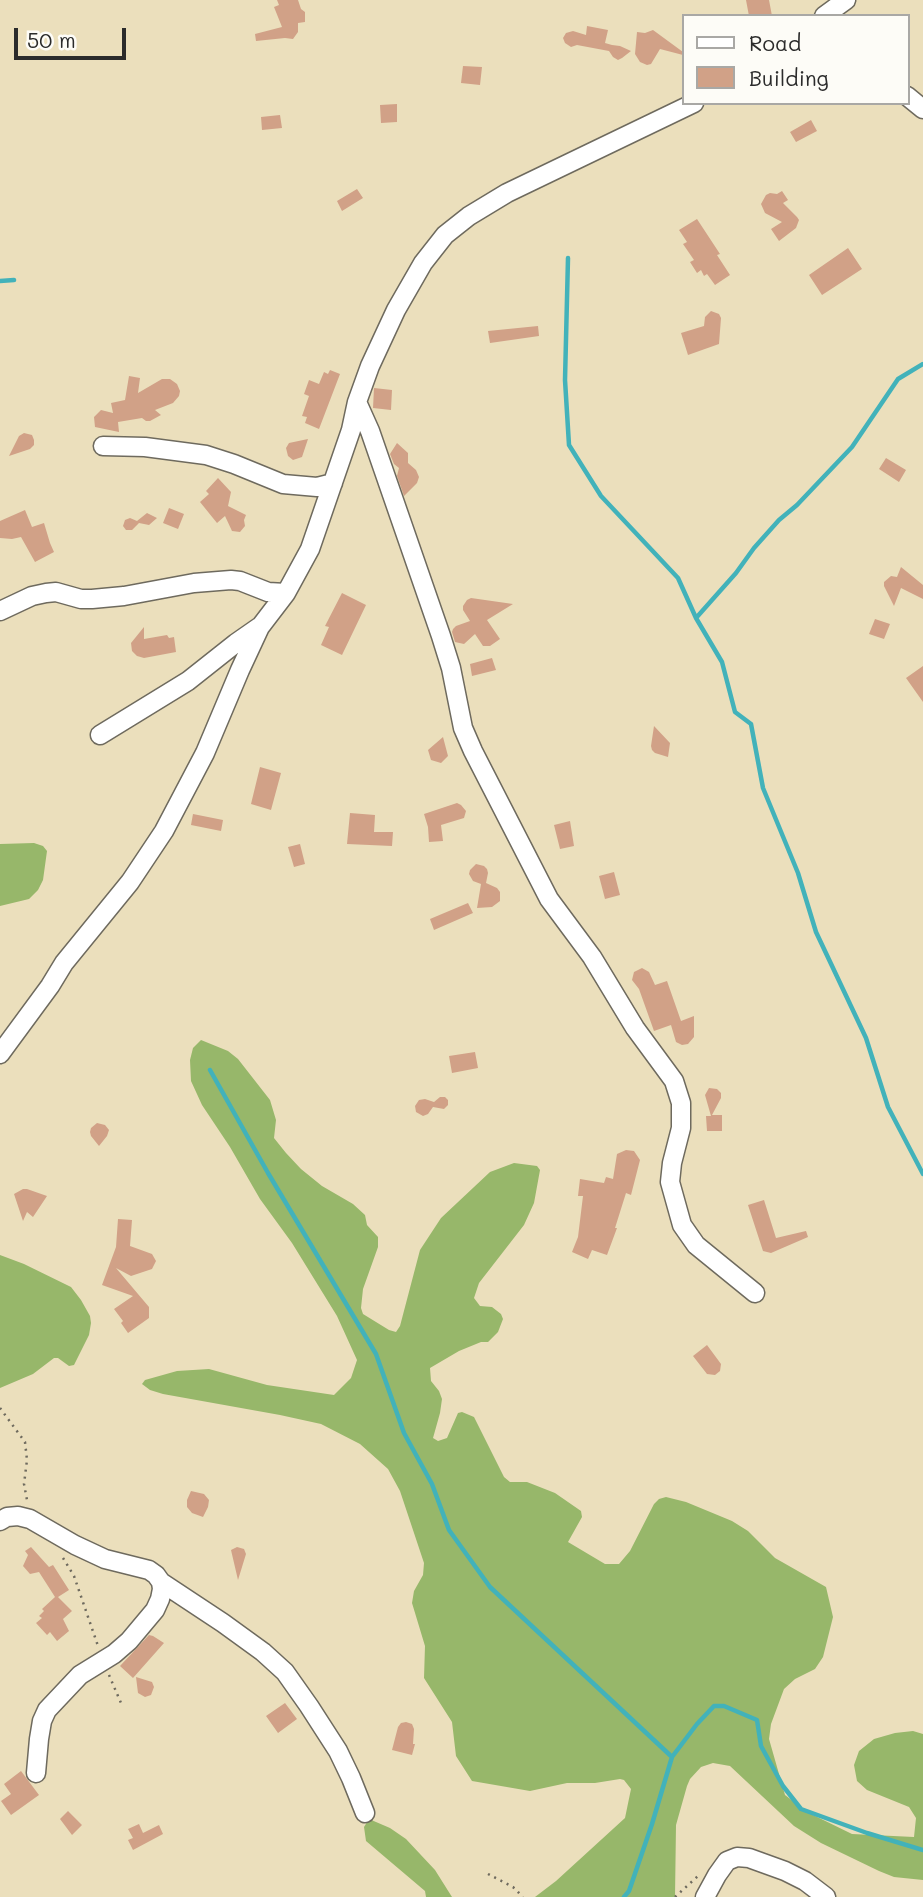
<!DOCTYPE html>
<style>
body{margin:0}
#map{position:relative;width:923px;height:1897px;overflow:hidden;background:#ebdfbc;font-family:Mali,sans-serif}
canvas{display:block}
.legend{position:absolute;left:682px;top:14px;width:228px;height:91px;box-sizing:border-box;background:#fdfcf7;border:2px solid #a9a8a5;margin:0;padding:9px 12px;list-style:none;font-size:21px;color:#2b2b2b}
.legend li{display:flex;align-items:center;gap:14px;height:35px}
.legend b{width:35px;border:2px solid #a9a8a5}
.scale{position:absolute;left:14px;top:28px;width:112px;height:32px;box-sizing:border-box;border:4px solid #2b2b2b;border-top:0;padding-left:9px;font-size:21px;line-height:24px;white-space:nowrap;color:#2b2b2b;-webkit-text-stroke:5px #fdfcf7;paint-order:stroke}
</style>
<div id="map">
<canvas width="923" height="1897"></canvas>
<ul class="legend">
<li><b style="height:9px;background:#fff"></b>Road</li>
<li><b style="height:19px;background:#d1a187"></b>Building</li>
</ul>
<div class="scale">50 m</div>
</div>
<script>
const g = document.querySelector('canvas').getContext('2d');
g.lineJoin = 'round';
function fillPath(path, color) { g.fillStyle = color; g.fill(path, 'evenodd'); }
const toPath = rows => new Path2D(rows.map(r => 'M' + r).join(''));
function stroke(path, color, width, dash) { g.strokeStyle = color; g.lineWidth = width; g.lineCap = dash ? 'butt' : 'round'; g.setLineDash(dash || []); g.stroke(path); }
const forest = toPath([
 [34,843,43,846,47,851,43,880,38,890,29,899,0,906,0,844],
 [201,1040,228,1051,238,1059,270,1100,276,1120,274,1138,286,1153,301,1169,322,1186,353,1204,365,1215,367,1225,378,1237,378,1247,363,1289,361,1308,363,1314,389,1330,396,1332,400,1326,420,1250,441,1218,490,1172,514,1163,537,1166,540,1170,534,1203,524,1225,479,1283,474,1298,480,1306,492,1307,501,1314,503,1319,498,1332,488,1342,481,1342,459,1351,430,1368,431,1381,439,1391,442,1399,440,1413,433,1438,438,1441,447,1438,458,1413,462,1412,474,1417,504,1477,510,1482,527,1482,555,1493,581,1511,582,1517,568,1542,605,1564,619,1564,630,1551,654,1504,659,1499,666,1497,686,1502,732,1521,748,1531,775,1558,826,1587,833,1617,823,1657,815,1669,795,1679,784,1689,771,1724,769,1739,785,1795,809,1813,852,1834,914,1837,916,1818,909,1807,867,1790,857,1781,854,1765,859,1751,874,1739,895,1733,913,1731,923,1734,923,1880,894,1877,879,1871,821,1843,794,1826,730,1766,713,1763,701,1767,690,1779,687,1786,676,1825,675,1897,535,1897,556,1881,625,1818,631,1789,624,1780,620,1779,595,1783,567,1783,530,1791,472,1781,456,1756,452,1722,424,1678,425,1646,412,1603,414,1591,423,1575,424,1563,400,1491,388,1469,360,1444,321,1424,280,1415,163,1394,150,1390,142,1384,145,1380,177,1371,209,1369,267,1385,334,1395,351,1378,357,1360,337,1316,292,1243,260,1199,230,1147,202,1105,191,1081,190,1060,193,1048],
 [0,1255,24,1264,71,1287,81,1300,90,1316,91,1323,89,1335,74,1365,69,1366,58,1358,54,1358,33,1374,0,1388],
 [369,1819,390,1828,406,1839,435,1870,452,1897,426,1897,425,1891,366,1841,364,1827]
]);
const stream = toPath([
 [568,258,565,380,569,445,601,496,678,578,696,618,722,662,735,712,751,724,763,788,798,873,816,932,866,1038,888,1107,923,1174],
 [0,281,14,280],
 [696,618,736,573,754,548,779,520,797,505,852,447,898,379,923,364],
 [210,1070,268,1173,376,1354,404,1433,432,1484,449,1530,490,1587,672,1757],
 [624,1897,629,1891,652,1824,672,1757,697,1724,714,1706,724,1706,757,1720,761,1746,783,1786,801,1809,867,1833,923,1850]
]);
const building = toPath([
 [277,0,298,0,301,9,305,12,305,22,298,23,298,32,293,39,285,38,256,41,255,34,282,27,274,7,279,5],
 [746,0,769,0,772,16,749,16],
 [587,26,608,30,605,43,612,45,620,46,631,51,622,58,618,60,613,57,609,51,577,45,571,47,565,43,563,38,566,33,573,31,586,35],
 [653,30,683,52,683,55,660,49,651,64,647,65,640,62,635,54,637,32,645,33],
 [463,66,482,67,480,85,461,83],
 [397,104,397,122,381,123,380,105],
 [280,115,282,128,262,130,261,117],
 [811,120,817,131,796,142,790,132],
 [357,189,363,198,342,211,337,201],
 [782,191,788,200,783,203,797,217,799,220,796,228,779,241,771,229,782,222,765,213,761,204,766,195,770,193,777,194],
 [697,219,720,254,717,255,730,275,715,285,707,274,704,276,701,270,697,273,690,262,694,260,683,244,687,242,679,230],
 [848,248,862,269,822,295,809,275],
 [711,311,719,314,721,318,719,344,688,355,681,333,704,326,705,317],
 [538,326,539,336,490,343,488,331],
 [330,370,340,374,319,429,305,423,307,417,302,416,309,396,304,394,309,380,319,384,324,372,328,374],
 [129,376,140,378,138,393,162,379,170,379,177,384,180,391,179,396,173,403,155,410,161,415,150,421,146,421,142,418,118,422,119,432,95,427,94,417,101,410,113,413,111,403,125,400],
 [374,388,392,390,391,410,373,408],
 [24,433,32,435,34,440,34,445,30,449,9,456,19,436],
 [308,439,302,457,293,460,288,456,286,448,289,443],
 [397,443,408,453,408,463,416,470,419,477,417,483,404,496,397,476,399,468,394,464,390,454],
 [886,458,906,470,899,482,879,469],
 [218,478,231,492,228,506,246,515,244,520,245,526,240,532,232,531,225,516,217,523,200,502,209,494,206,491],
 [169,508,184,514,178,529,163,523],
 [25,510,32,527,44,523,50,543,54,552,35,562,21,537,12,539,0,538,0,521],
 [147,513,157,518,149,525,139,523,132,530,126,530,123,526,125,520,130,518,137,521],
 [901,567,923,585,923,599,901,588,894,606,884,586,884,582,891,576,897,577],
 [342,593,366,605,342,655,321,645,329,627,325,626],
 [471,598,513,604,487,620,500,639,490,646,483,646,475,634,464,644,455,642,452,632,453,629,456,626,470,621,463,610,463,606,467,600],
 [875,619,890,624,884,639,869,634],
 [144,627,144,639,167,635,169,638,174,637,176,652,144,658,137,656,132,651,131,643],
 [492,658,496,670,472,676,470,664],
 [923,666,923,702,906,678],
 [654,726,670,743,668,757,655,753,652,750,651,746],
 [443,737,448,756,441,763,431,760,428,750],
 [260,767,281,773,271,810,251,804],
 [457,803,461,805,466,811,464,818,441,825,443,841,429,842,428,827,424,814],
 [350,813,375,815,374,832,393,832,392,846,347,844],
 [193,814,223,820,221,831,191,825],
 [570,821,574,846,560,849,554,825],
 [300,844,305,864,294,867,288,847],
 [476,864,484,866,487,869,488,873,486,883,497,888,500,892,500,901,492,907,477,908,481,884,473,881,469,874,470,870],
 [614,872,620,895,605,899,599,876],
 [468,903,473,913,434,930,430,919],
 [642,968,649,972,655,985,667,981,681,1021,694,1016,694,1037,688,1044,682,1045,676,1042,671,1025,654,1031,639,989,632,980,634,972],
 [475,1052,478,1068,452,1073,449,1056],
 [709,1088,717,1089,721,1093,721,1098,712,1115,722,1115,722,1131,707,1131,706,1116,711,1116,705,1095],
 [440,1097,445,1097,448,1100,448,1105,444,1109,433,1107,428,1114,423,1116,416,1112,415,1106,419,1100,425,1099,434,1102],
 [97,1123,105,1125,109,1130,107,1136,99,1146,91,1136,90,1132,91,1128],
 [626,1150,634,1151,640,1160,631,1195,626,1193,615,1228,617,1228,607,1255,592,1250,588,1259,572,1252,578,1237,583,1196,578,1196,580,1179,604,1183,606,1177,613,1179,617,1154],
 [23,1189,27,1189,47,1196,33,1217,27,1212,23,1221,14,1194],
 [764,1200,776,1238,806,1231,808,1237,771,1253,763,1251,748,1205],
 [118,1219,132,1220,130,1246,152,1254,156,1261,152,1269,131,1276,116,1268,149,1307,149,1318,128,1333,121,1323,123,1321,114,1309,133,1296,102,1285,116,1247],
 [707,1345,721,1364,720,1371,715,1375,707,1374,693,1356],
 [191,1491,204,1494,209,1500,208,1507,203,1517,192,1513,187,1507,187,1500],
 [31,1547,49,1567,53,1565,69,1590,58,1597,72,1611,63,1619,69,1631,57,1641,50,1632,47,1635,36,1623,42,1618,39,1616,44,1611,42,1609,55,1597,39,1572,30,1574,23,1566,28,1555,25,1551],
 [237,1547,244,1549,246,1554,238,1580,231,1550],
 [149,1635,153,1636,164,1643,133,1678,120,1666],
 [136,1677,152,1682,154,1687,151,1695,145,1697,138,1693],
 [285,1703,297,1719,278,1733,266,1716],
 [406,1722,412,1724,414,1729,413,1744,415,1744,412,1755,392,1750,398,1727,401,1723],
 [21,1771,39,1795,11,1815,1,1801,11,1794,4,1784],
 [68,1811,82,1825,72,1835,60,1819],
 [139,1824,143,1833,159,1825,163,1834,133,1850,128,1840,133,1838,128,1829]
]);
const path = toPath([
 [0,1408,25,1442,27,1460,24,1484,27,1500],
 [63,1558,74,1576,98,1646],
 [109,1675,121,1703],
 [488,1874,513,1887,523,1897],
 [675,1897,698,1876]
]);
const street = toPath([
 [824,16,846,0],
 [907,96,923,109],
 [357,402,370,431,441,636,451,668,463,728,473,751,549,899,592,957,635,1028,674,1081,681,1103,681,1128,672,1163,670,1182,682,1225,696,1245,755,1293],
 [103,446,145,447,206,455,234,464,283,484,317,487,333,483],
 [0,611,32,596,46,593,56,592,81,599,92,599,124,596,194,583,231,580,240,581,268,592,286,593],
 [100,735,188,681,236,643,259,627],
 [0,1054,50,986,64,963,130,882,164,831,205,753,240,670,260,627,286,593,310,549,351,430,357,402,370,366,396,310,423,263,445,235,469,216,507,193,694,103],
 [0,1521,7,1517,18,1516,30,1519,75,1545,105,1559,149,1570,156,1575,161,1582,162,1589,160,1599,155,1610,129,1641,114,1654,80,1675,47,1710,42,1721,39,1739,36,1773],
 [161,1582,223,1623,263,1652,285,1672,309,1706,338,1751,351,1778,365,1813],
 [705,1897,717,1875,727,1861,737,1857,749,1858,785,1871,805,1881,826,1897]
]);
fillPath(forest, '#97b76a');
stroke(stream, '#42b2ba', 4.5);
fillPath(building, '#d1a187');
stroke(street, '#6e6a5e', 21);
stroke(path, '#6e6a5e', 2.5, [2, 5]);
stroke(street, '#fff', 18);
</script>
